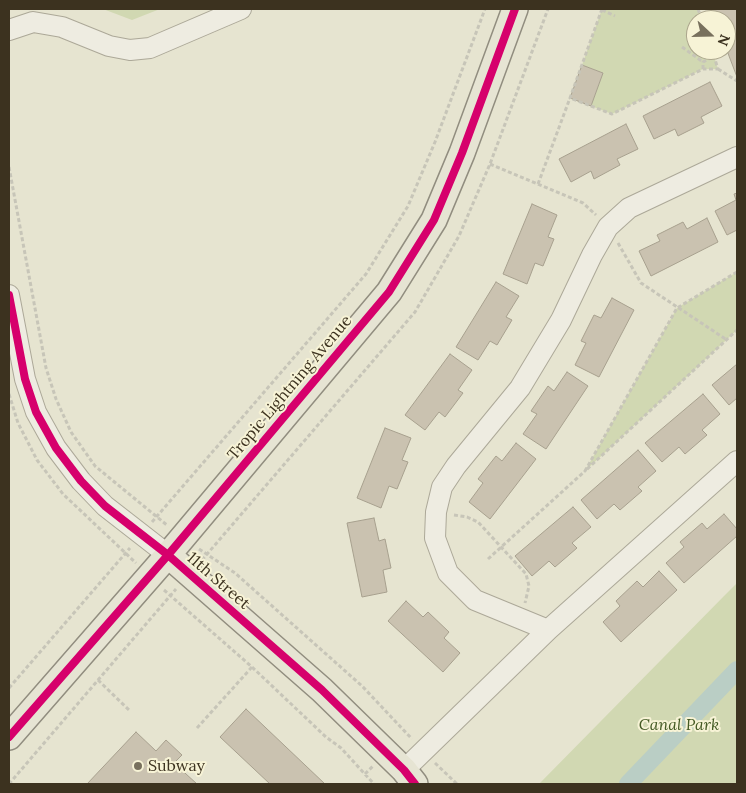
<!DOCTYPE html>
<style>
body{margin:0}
#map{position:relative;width:746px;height:793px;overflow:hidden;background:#e6e4d0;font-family:Lora,serif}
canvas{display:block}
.frame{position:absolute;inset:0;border:10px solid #3c321f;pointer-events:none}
.north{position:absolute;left:686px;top:10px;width:50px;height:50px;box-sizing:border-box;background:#f7f3d6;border:1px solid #aca68d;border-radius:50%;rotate:111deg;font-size:14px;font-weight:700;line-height:20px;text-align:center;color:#3c321f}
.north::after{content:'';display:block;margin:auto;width:18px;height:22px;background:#78705d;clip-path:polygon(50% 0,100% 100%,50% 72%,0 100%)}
</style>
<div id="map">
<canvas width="746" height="793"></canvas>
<div class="frame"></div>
<div class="north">N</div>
</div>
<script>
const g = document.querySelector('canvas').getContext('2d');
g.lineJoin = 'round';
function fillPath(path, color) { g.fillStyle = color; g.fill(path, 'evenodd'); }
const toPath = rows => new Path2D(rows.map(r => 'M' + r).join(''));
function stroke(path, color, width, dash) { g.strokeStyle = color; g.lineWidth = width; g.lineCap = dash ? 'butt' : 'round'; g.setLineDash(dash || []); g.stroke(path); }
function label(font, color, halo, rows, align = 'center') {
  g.font = font + ' Lora,serif'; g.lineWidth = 4; g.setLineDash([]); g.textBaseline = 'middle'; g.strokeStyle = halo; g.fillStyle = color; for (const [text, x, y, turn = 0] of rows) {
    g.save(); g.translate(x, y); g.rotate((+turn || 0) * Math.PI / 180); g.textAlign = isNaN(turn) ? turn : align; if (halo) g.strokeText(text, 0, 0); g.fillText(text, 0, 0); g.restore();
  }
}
const green = toPath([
 [103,9,160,9,132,20],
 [602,9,698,9,702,20,696,20,696,50,712,50,718,69,703,69,612,114,591,106,603,73,582,65],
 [737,272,737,330,585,471,677,308],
 [737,583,737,784,539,784,724,596]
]);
const canal = toPath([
 [628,784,737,670]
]);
const building = toPath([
 [711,9,737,9,737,77,726,48,726,20,715,20,711,9],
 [582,65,603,73,591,106,570,98,582,65],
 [710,82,722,106,701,117,704,123,678,136,675,129,654,139,643,116,710,82],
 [626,124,638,149,617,159,620,165,594,179,591,171,571,182,559,159,626,124],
 [737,193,737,230,727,235,715,211,736,200,734,194,737,193],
 [532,204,557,215,548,237,554,239,543,266,535,263,527,284,503,274,532,204],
 [707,218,718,242,651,276,639,251,660,241,657,235,683,222,687,229,707,218],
 [496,282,519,296,506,317,512,320,497,345,490,341,478,360,456,347,496,282],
 [612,298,634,310,599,377,575,365,586,343,581,341,594,315,601,318,612,298],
 [450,354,472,370,458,390,463,393,445,417,439,412,425,430,405,415,450,354],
 [737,364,737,398,729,405,712,385,737,364],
 [567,372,588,386,546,449,523,434,537,414,531,411,548,386,554,391,567,372],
 [703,394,720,414,702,430,707,435,685,454,679,447,662,462,645,443,703,394],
 [385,428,411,438,402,460,408,462,397,489,389,486,381,508,357,498,385,428],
 [516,443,536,459,490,519,469,502,483,483,478,479,496,456,502,461,516,443],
 [638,450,656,471,638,487,642,491,620,510,614,504,597,519,581,500,638,450],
 [573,507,591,527,572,543,577,548,555,567,549,561,532,576,515,556,573,507],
 [724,514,737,529,737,536,684,583,666,563,684,547,680,542,702,523,707,529,724,514],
 [374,518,379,541,385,539,391,568,383,570,387,592,362,597,347,523,374,518],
 [659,571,677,590,621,642,603,622,620,606,616,601,637,581,643,587,659,571],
 [406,601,423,617,428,612,449,632,444,638,460,653,443,672,388,621,406,601],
 [246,709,325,784,270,784,220,737,246,709],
 [136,732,156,751,166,740,182,755,174,763,197,784,87,784,136,732]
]);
const path = toPath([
 [602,9,570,98,612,114,703,69,718,69,712,50],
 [698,9,702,20],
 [602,10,615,16],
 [682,47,703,62],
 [703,69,703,62,714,56],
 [718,69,737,81],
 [490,164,583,203,596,215],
 [9,167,46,368,56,399,71,432,95,466,168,526],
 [538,184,570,98],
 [618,243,641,283,727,340],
 [737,272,677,308,585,471,737,330],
 [9,394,18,423,37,460,63,494,136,563],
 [454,515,467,517,478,522,526,574,529,586,525,603],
 [152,522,366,274,408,206,435,142,485,9],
 [199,549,235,573,362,686,412,739],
 [488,559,585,471],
 [202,560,415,312,459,236,490,164,548,9],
 [164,590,252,667,326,737,341,748,374,784],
 [98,680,129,710],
 [9,688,130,548],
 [197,728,252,667],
 [435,763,457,784],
 [365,774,373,766],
 [9,784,176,589]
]);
const minor = toPath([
 [9,30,33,22,62,27,109,46,130,50,150,48,241,9],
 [9,295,25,379,36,412,56,448,81,481,105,506,168,555],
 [548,630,475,600,448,573,435,538,436,512,442,487,456,466,520,388,561,320,592,255,608,227,629,208,737,157],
 [404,770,548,630,737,461]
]);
const major = toPath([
 [168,555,322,690,404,770,415,784],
 [9,737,168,555,389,292,434,220,462,153,515,9]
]);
const cycleway = toPath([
 [9,295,25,379,36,412,56,448,81,481,105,506,168,555,322,690,404,770,415,784],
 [9,737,168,555,389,292,434,220,462,153,515,9]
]);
const markers = [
 [138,766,5,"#78705d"]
];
const streetNames = [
 ["Tropic Lightning Avenue",290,388,-50],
 ["11th Street",218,581,41]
];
const parkNames = [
 ["Canal Park",679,725]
];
const poiNames = [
 ["Subway",148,766]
];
fillPath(green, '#d1d8b2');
stroke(canal, '#bacec5', 18);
fillPath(building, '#cac2b0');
stroke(building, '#a7a08e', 1);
stroke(minor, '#aca898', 22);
stroke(major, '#918d7f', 28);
stroke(path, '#c7c5b8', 3, [4, 2.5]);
stroke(minor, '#eeece1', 20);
stroke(major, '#e6e4d3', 25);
stroke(cycleway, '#d6006c', 8);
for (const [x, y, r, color] of markers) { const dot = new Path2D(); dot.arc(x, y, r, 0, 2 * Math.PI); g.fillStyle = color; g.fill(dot); stroke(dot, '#f7f3d6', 2); }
label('16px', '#3c321f', '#f7f3d6', streetNames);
label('italic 16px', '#445a24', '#f7f3d6', parkNames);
label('16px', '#3c321f', '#f7f3d6', poiNames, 'left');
</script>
